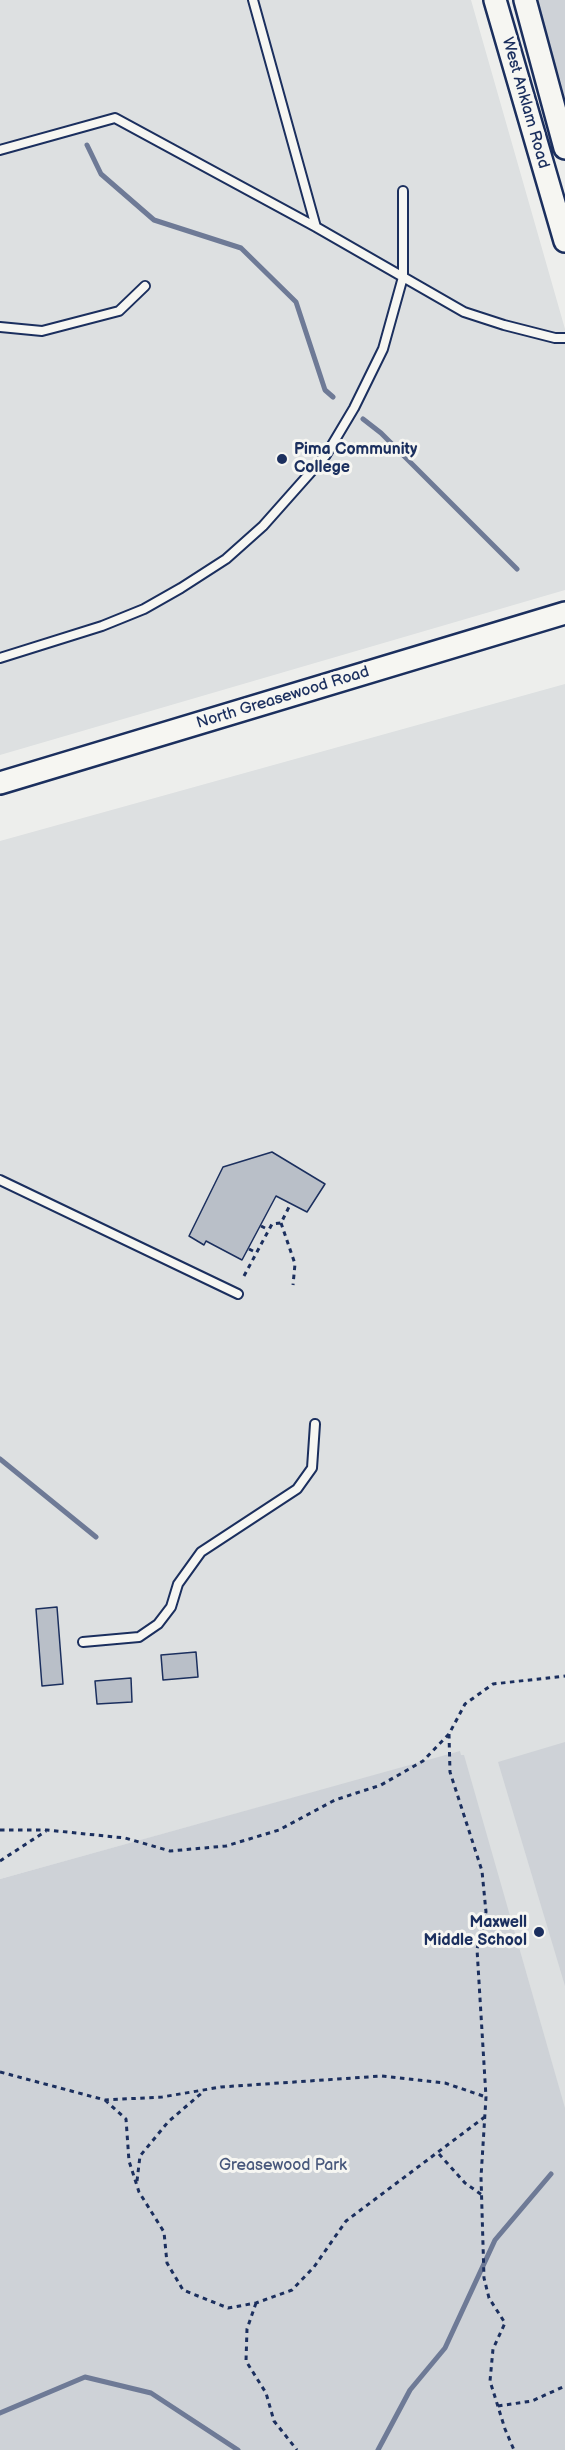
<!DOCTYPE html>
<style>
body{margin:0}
canvas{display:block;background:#edeeec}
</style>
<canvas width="565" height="2450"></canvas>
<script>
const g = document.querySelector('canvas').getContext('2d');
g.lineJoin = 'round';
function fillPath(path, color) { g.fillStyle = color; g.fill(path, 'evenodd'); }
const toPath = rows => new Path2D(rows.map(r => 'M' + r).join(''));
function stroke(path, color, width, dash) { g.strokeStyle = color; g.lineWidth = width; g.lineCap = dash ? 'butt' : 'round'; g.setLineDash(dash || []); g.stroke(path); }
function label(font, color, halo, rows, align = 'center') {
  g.font = font + ' "Balsamiq Sans",sans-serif'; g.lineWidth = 6; g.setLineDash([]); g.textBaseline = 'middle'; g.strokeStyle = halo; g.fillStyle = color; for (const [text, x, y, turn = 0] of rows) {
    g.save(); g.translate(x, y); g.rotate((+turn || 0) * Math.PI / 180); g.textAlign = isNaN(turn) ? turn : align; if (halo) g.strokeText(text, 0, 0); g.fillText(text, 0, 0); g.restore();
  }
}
const built = toPath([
 [0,0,471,0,565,329,565,590,0,755],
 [565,684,565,2112,459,1752,0,1879,0,841]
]);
const green = toPath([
 [534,0,565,0,565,100,561,82],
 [565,1742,565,1986,498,1762],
 [460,1751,461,1755,464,1755,565,2108,565,2450,0,2450,0,1879]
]);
const stream = toPath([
 [87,145,101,174,154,220,241,248,296,302,325,390,333,397],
 [363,419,381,433,517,569],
 [0,1459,96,1537],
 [0,2413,85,2377,151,2393,238,2450],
 [378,2450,410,2390,445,2348,495,2240,551,2174]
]);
const building = toPath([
 [272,1152,325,1184,307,1212,276,1196,242,1260,206,1241,204,1245,189,1236,223,1167,272,1152],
 [57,1607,63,1684,42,1686,36,1609,57,1607],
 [196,1652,198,1677,163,1680,161,1655,196,1652],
 [131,1678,132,1702,97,1704,95,1681,131,1678]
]);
const path = toPath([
 [281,1223,295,1264,293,1285],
 [261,1226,269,1230],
 [249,1249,257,1253],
 [244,1276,272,1224,281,1223,290,1205],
 [449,1734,450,1772,482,1871,486,1912,477,1949,486,2097,481,2177,484,2278,489,2298,505,2323,493,2349,490,2381,505,2429,514,2450],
 [0,1830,47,1830,125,1838,170,1851,226,1846,279,1830,335,1800,381,1785,423,1761,449,1734,465,1704,493,1684,565,1676],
 [0,1861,46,1831],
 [0,2072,105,2100,162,2097,221,2087,382,2076,445,2083,486,2097],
 [105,2100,126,2119,129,2161,139,2192,164,2232,167,2263,183,2290,228,2308,256,2303,292,2290,314,2267,346,2221,486,2116],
 [439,2154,465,2183,482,2195],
 [137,2181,140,2156,168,2122,204,2091],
 [256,2303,247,2329,246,2361,266,2393,274,2421,297,2450],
 [498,2406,532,2401,565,2386]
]);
const service = toPath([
 [253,0,316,227],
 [0,150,115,118,316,227,464,312,504,325,555,338,565,338],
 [0,327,42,331,119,311,145,286],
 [0,658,102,626,144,609,181,588,226,559,263,526,326,455,354,408,383,349,403,277,403,191],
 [0,1180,238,1294],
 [83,1642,139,1637,158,1624,171,1607,178,1584,201,1552,297,1489,312,1468,315,1424]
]);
const secondary = toPath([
 [495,0,565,241],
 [525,0,565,148],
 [0,783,565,613]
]);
const markers = [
 [282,459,6,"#1b2f5e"],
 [539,1932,6,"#1b2f5e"]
];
const streetNames = [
 ["West Anklam Road",525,103,74],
 ["North Greasewood Road",283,698,-17]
];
const poiNames = [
 ["Pima Community",294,450],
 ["College",294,468],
 ["Maxwell",527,1923,"right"],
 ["Middle School",527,1941,"right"]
];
const parkNames = [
 ["Greasewood Park",283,2166]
];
fillPath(built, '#dde0e1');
fillPath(green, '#ced2d7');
stroke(stream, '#6e7a96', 5);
fillPath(building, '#b9bfc8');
stroke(building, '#1b2f5e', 1.5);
stroke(service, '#1b2f5e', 12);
stroke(secondary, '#1b2f5e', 26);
stroke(path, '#1b2f5e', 3, [4.5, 4.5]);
stroke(service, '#f6f6f2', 8);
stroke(secondary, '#f6f6f2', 21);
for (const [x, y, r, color] of markers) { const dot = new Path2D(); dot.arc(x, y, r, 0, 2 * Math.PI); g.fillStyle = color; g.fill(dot); stroke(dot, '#f6f6f2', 2); }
label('16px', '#1b2f5e', '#f6f6f2', streetNames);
label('bold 16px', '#1b2f5e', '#f6f6f2', poiNames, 'left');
label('16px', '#48587c', '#f6f6f2', parkNames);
</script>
